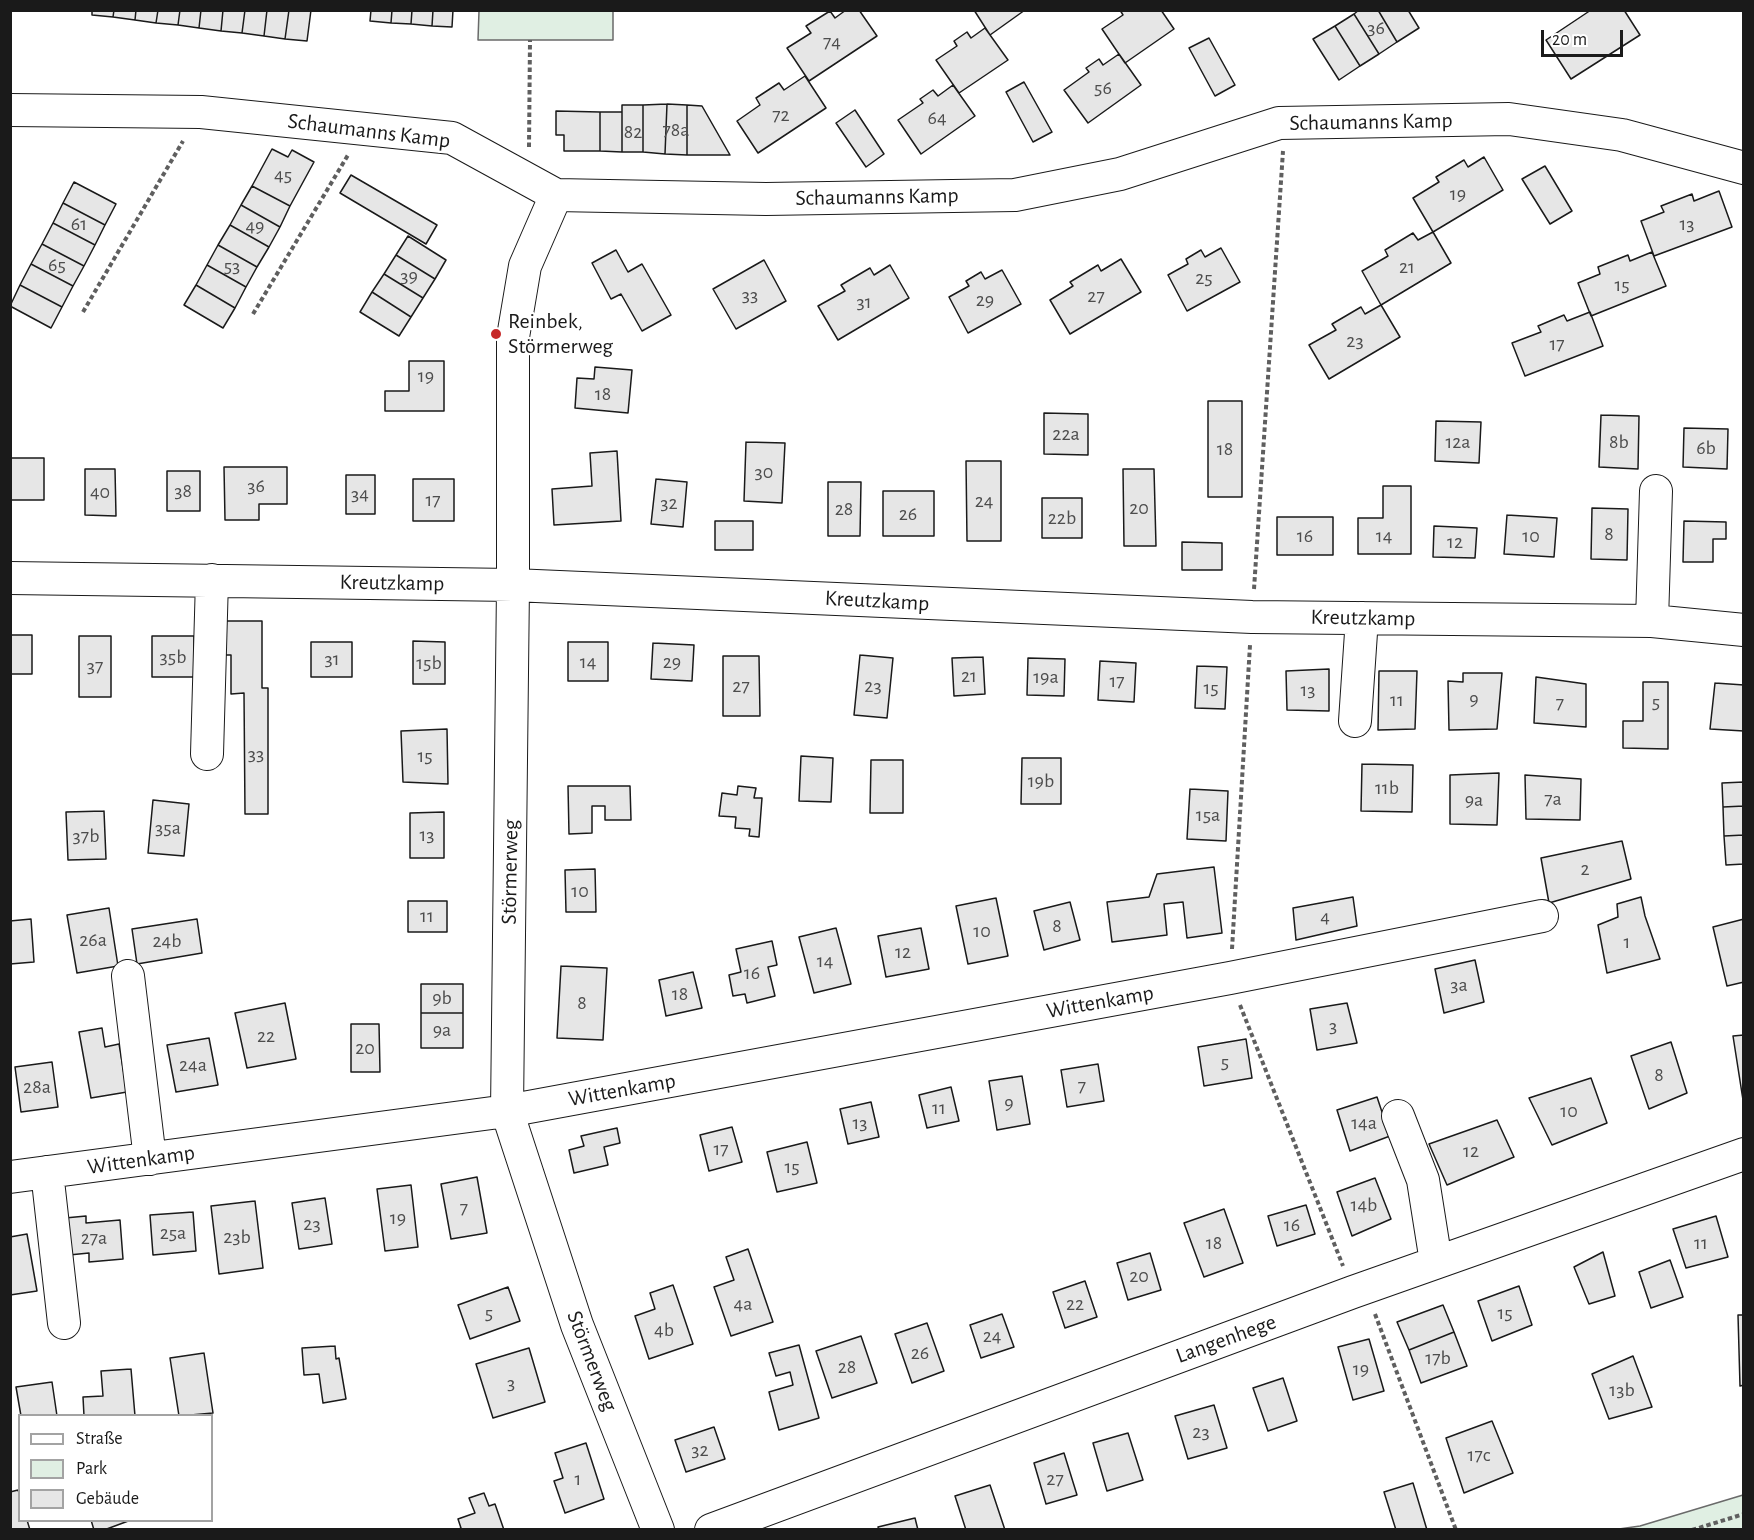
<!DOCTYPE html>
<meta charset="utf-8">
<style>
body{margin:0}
#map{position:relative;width:1754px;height:1540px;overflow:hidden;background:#fff;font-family:"Alegreya Sans",sans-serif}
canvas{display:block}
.frame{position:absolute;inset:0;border:12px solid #1a1a1a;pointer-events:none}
.legend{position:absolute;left:18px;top:1414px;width:195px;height:108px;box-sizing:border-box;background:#fff;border:2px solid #a3a3a3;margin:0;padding:8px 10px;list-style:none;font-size:18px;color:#1a1a1a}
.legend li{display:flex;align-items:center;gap:12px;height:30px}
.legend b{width:30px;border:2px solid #a3a3a3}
.scale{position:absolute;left:1541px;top:30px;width:82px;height:27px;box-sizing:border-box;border:3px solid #1a1a1a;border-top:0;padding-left:8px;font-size:18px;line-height:21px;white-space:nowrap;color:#1a1a1a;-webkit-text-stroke:4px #fff;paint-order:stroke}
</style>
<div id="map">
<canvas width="1754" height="1540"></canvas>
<div class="frame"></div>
<ul class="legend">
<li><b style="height:8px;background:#fff"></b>Straße</li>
<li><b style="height:16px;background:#e0efe3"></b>Park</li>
<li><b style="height:16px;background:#e6e6e6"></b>Gebäude</li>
</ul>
<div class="scale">20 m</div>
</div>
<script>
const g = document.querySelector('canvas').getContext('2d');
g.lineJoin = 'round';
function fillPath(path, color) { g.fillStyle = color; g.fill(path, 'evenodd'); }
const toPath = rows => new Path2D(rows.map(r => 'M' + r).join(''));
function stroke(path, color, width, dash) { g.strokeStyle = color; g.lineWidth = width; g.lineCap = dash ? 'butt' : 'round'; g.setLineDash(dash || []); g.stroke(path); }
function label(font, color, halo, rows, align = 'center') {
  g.font = font + ' "Alegreya Sans",sans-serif'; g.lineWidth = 4.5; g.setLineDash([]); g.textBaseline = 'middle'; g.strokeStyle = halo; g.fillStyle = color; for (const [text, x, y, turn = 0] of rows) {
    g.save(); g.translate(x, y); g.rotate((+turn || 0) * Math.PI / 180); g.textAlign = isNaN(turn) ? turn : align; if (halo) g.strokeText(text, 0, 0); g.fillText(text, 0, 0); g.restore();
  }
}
const green = toPath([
 [479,11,613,11,613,40,478,40,479,11],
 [1743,1495,1743,1529,1619,1529,1640,1526,1743,1495]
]);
const building = toPath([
 [92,10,114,10,113,17,92,15,92,10],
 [114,10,136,10,135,20,113,17,114,10],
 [136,10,158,10,156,23,135,20,136,10],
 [158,10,180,10,178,25,156,23,158,10],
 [180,10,201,10,199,28,178,25,180,10],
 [201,10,223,10,221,31,199,28,201,10],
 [223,10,245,10,242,33,221,31,223,10],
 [245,10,267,10,264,36,242,33,245,10],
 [267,10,289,10,285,39,264,36,267,10],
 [289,10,311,10,307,41,285,39,289,10],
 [371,10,392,10,391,23,370,21,371,10],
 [392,10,412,10,411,24,391,23,392,10],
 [412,10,433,10,432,26,411,24,412,10],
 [433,10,453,10,452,27,432,26,433,10],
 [846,10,859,10,877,36,809,81,787,48,811,33,806,26,830,11,835,18,846,10],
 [974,10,1025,10,990,35,974,10],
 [1120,10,1161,10,1174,29,1125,63,1102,29,1123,15,1120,10],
 [1359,10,1378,10,1397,42,1379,54,1354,14,1359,10],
 [1378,10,1408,10,1419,28,1397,42,1378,10],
 [1591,10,1624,10,1640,35,1571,79,1546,40,1591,10],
 [1354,14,1379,54,1360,66,1335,26,1354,14],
 [1335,26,1360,66,1339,80,1313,39,1335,26],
 [985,28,1008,60,959,93,936,60,957,46,954,41,967,32,971,38,985,28],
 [1209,38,1235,85,1215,96,1189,48,1209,38],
 [1119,54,1141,85,1088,123,1064,90,1089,72,1086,68,1099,59,1103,65,1119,54],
 [805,76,826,108,758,153,737,121,760,105,756,98,779,83,784,90,805,76],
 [1024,82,1052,132,1033,142,1006,92,1024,82],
 [953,85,975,116,921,154,898,120,923,103,920,99,933,90,938,96,953,85],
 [667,104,687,105,687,155,665,154,667,104],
 [667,104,665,154,643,152,643,105,667,104],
 [622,105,643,105,643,152,622,152,622,105],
 [687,105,702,106,730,155,687,155,687,105],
 [855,110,884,154,866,167,836,123,855,110],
 [556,111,600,112,600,151,564,151,564,135,556,135,556,111],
 [600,112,622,112,622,152,600,151,600,112],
 [272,149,288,157,292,150,314,162,290,206,252,186,272,149],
 [1484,157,1503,190,1433,232,1413,198,1439,182,1436,177,1464,160,1468,167,1484,157],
 [1545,166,1572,211,1550,224,1522,179,1545,166],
 [351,175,437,225,426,244,340,193,351,175],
 [74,182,116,204,105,225,63,203,74,182],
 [252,186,290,206,280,227,241,205,252,186],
 [1719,191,1732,227,1654,256,1641,221,1664,212,1661,206,1692,194,1694,201,1719,191],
 [63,203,105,225,95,245,53,223,63,203],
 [241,205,280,227,269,247,230,225,241,205],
 [53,223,95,245,84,266,42,244,53,223],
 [230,225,269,247,257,267,218,245,230,225],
 [1433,232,1451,263,1381,305,1362,271,1388,256,1385,250,1413,233,1418,240,1433,232],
 [408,236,446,260,435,279,396,255,408,236],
 [42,244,84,266,73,286,31,264,42,244],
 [218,245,257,267,246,287,207,265,218,245],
 [1221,248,1240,282,1187,311,1168,275,1188,264,1186,259,1201,250,1205,257,1221,248],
 [616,250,628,272,642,264,671,315,642,331,621,294,611,299,592,263,616,250],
 [1652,252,1666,286,1591,316,1578,283,1600,274,1598,267,1628,255,1630,261,1652,252],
 [396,255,435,279,423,298,384,274,396,255],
 [1121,259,1141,292,1070,334,1050,300,1073,286,1070,282,1098,265,1101,271,1121,259],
 [764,260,786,301,736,329,713,289,764,260],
 [31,264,73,286,62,307,20,285,31,264],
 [207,265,246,287,235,308,196,285,207,265],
 [890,265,909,298,838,340,818,306,845,291,841,285,870,268,874,275,890,265],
 [1002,270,1021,304,968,333,949,297,969,286,966,281,981,272,985,279,1002,270],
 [384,274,423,298,411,317,372,292,384,274],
 [20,285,62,307,51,328,10,306,20,285],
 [196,285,235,308,223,328,184,305,196,285],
 [372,292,411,317,399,336,360,312,372,292],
 [1381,305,1400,337,1329,379,1309,345,1336,330,1332,324,1361,307,1365,314,1381,305],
 [1590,312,1603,346,1525,376,1512,343,1541,332,1538,326,1564,315,1567,321,1590,312],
 [409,361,444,361,444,411,385,411,385,391,409,391,409,361],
 [595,367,632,370,628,413,575,408,577,378,594,379,595,367],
 [1208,401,1242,401,1242,497,1208,497,1208,401],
 [1044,413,1088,414,1088,455,1044,454,1044,413],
 [1601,415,1639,416,1638,469,1599,467,1601,415],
 [1436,421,1481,422,1479,463,1435,461,1436,421],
 [1684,428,1728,429,1727,469,1683,467,1684,428],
 [746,442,785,443,782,503,744,501,746,442],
 [617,451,621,521,554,525,552,489,592,486,590,453,617,451],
 [10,458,44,458,44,500,10,500,10,458],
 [966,461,1001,461,1001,541,967,541,966,461],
 [224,467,287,467,287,504,259,504,259,520,225,520,224,467],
 [85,469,115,469,116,516,85,515,85,469],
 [1123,469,1154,469,1156,546,1124,546,1123,469],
 [167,471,200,471,200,511,167,511,167,471],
 [346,475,375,475,375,514,346,514,346,475],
 [413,479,454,479,454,521,413,521,413,479],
 [656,479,687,482,683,527,651,524,656,479],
 [828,482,861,482,860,536,828,536,828,482],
 [1383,486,1411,486,1411,554,1358,554,1358,518,1383,518,1383,486],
 [883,491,934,491,934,536,883,536,883,491],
 [1042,498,1082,498,1082,538,1042,538,1042,498],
 [1592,508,1628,509,1627,560,1591,559,1592,508],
 [1507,515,1557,518,1554,557,1504,554,1507,515],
 [1277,517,1333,517,1333,555,1277,555,1277,517],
 [715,521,753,521,753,550,715,550,715,521],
 [1684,521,1726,522,1726,539,1713,539,1713,562,1683,562,1684,521],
 [1434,526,1477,528,1475,558,1433,557,1434,526],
 [1182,542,1222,543,1222,570,1182,570,1182,542],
 [215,621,262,621,262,688,268,688,268,814,245,814,244,693,231,694,231,655,215,655,215,621],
 [10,635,32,635,32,674,10,674,10,635],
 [79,636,111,636,111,697,79,697,79,636],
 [152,636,194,636,194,677,152,677,152,636],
 [413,641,445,642,445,684,413,684,413,641],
 [311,642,352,642,352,677,311,677,311,642],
 [568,642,608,642,608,681,568,681,568,642],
 [653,643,694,645,692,681,651,679,653,643],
 [860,655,893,658,887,718,854,715,860,655],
 [723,656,759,656,760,716,723,716,723,656],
 [983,657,985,694,954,696,952,658,983,657],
 [1028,658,1065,659,1064,696,1027,695,1028,658],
 [1100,661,1136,663,1134,702,1098,700,1100,661],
 [1197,666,1227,667,1225,709,1195,708,1197,666],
 [1329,669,1329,711,1287,710,1286,671,1329,669],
 [1379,671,1417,671,1415,729,1378,730,1379,671],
 [1463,673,1502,673,1497,729,1449,730,1448,681,1463,682,1463,673],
 [1536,677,1586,684,1586,727,1534,723,1536,677],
 [1643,682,1668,682,1668,749,1623,748,1623,721,1643,721,1643,682],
 [1715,683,1744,685,1744,731,1710,729,1715,683],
 [447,729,448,784,403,782,401,731,447,729],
 [801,756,833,758,831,802,799,801,801,756],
 [1022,758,1061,758,1061,804,1021,804,1022,758],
 [871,760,903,760,903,813,870,813,871,760],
 [1362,764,1413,765,1412,812,1361,811,1362,764],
 [1499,773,1497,825,1450,824,1450,775,1499,773],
 [1525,775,1581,779,1580,820,1526,819,1525,775],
 [1744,782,1744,806,1723,807,1722,783,1744,782],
 [568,786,630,786,631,820,605,820,605,806,592,806,592,833,569,834,568,786],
 [738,786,756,788,754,798,762,798,759,837,749,836,750,829,735,828,736,817,719,816,722,793,737,795,738,786],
 [1190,789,1228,791,1226,841,1187,839,1190,789],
 [153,800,189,804,184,856,148,853,153,800],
 [1744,806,1744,835,1724,836,1723,807,1744,806],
 [104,811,106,859,68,860,66,812,104,811],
 [444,812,444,858,410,858,410,813,444,812],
 [1744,835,1744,864,1726,865,1724,836,1744,835],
 [1622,841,1631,879,1549,903,1541,858,1622,841],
 [1214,867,1222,933,1187,938,1183,902,1164,904,1167,935,1112,942,1107,902,1149,897,1157,874,1214,867],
 [595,869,596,912,566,912,565,870,595,869],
 [1353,897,1357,926,1296,940,1293,908,1353,897],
 [1641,897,1645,916,1660,959,1607,973,1598,925,1618,917,1617,904,1641,897],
 [996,898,1008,956,968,964,956,906,996,898],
 [408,901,447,901,447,932,408,932,408,901],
 [1070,902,1080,940,1044,950,1034,911,1070,902],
 [109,908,118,966,77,973,67,915,109,908],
 [31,919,34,962,10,964,10,921,31,919],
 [197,919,202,953,137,964,132,929,197,919],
 [1744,919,1744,982,1727,986,1713,927,1744,919],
 [836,928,851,984,814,993,799,937,836,928],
 [921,928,929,969,886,977,878,936,921,928],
 [772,941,777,965,768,967,775,996,747,1003,745,994,733,996,729,975,741,972,736,949,772,941],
 [1475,960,1484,1002,1444,1013,1435,969,1475,960],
 [561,966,607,968,603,1040,557,1038,561,966],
 [693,972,702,1008,666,1016,659,980,693,972],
 [421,984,463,984,463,1013,421,1013,421,984],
 [285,1003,296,1059,247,1068,235,1013,285,1003],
 [1347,1003,1357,1043,1317,1050,1310,1009,1347,1003],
 [421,1013,463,1013,463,1048,421,1048,421,1013],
 [351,1024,379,1024,380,1072,351,1072,351,1024],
 [102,1028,105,1047,119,1044,127,1092,91,1098,79,1032,102,1028],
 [1744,1035,1744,1100,1743,1100,1733,1036,1744,1035],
 [209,1038,218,1085,176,1092,167,1045,209,1038],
 [1246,1039,1252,1078,1204,1086,1198,1047,1246,1039],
 [1671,1042,1687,1093,1649,1109,1631,1056,1671,1042],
 [52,1062,58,1107,21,1112,15,1067,52,1062],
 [1098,1064,1104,1101,1067,1107,1061,1070,1098,1064],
 [1022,1076,1030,1124,997,1130,989,1081,1022,1076],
 [1591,1078,1607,1123,1552,1145,1529,1098,1591,1078],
 [951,1087,959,1121,927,1128,919,1095,951,1087],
 [1377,1097,1390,1136,1350,1151,1337,1110,1377,1097],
 [871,1102,879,1137,848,1144,840,1109,871,1102],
 [1497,1120,1514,1157,1447,1185,1429,1144,1497,1120],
 [732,1127,742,1162,709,1171,700,1135,732,1127],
 [617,1128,620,1143,604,1147,608,1165,574,1173,569,1150,584,1146,581,1136,617,1128],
 [807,1142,817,1183,777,1192,767,1152,807,1142],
 [477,1177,487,1233,451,1239,441,1184,477,1177],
 [1375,1178,1391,1219,1352,1236,1337,1192,1375,1178],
 [411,1185,418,1247,385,1251,377,1189,411,1185],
 [325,1198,332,1244,299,1249,292,1203,325,1198],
 [255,1201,263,1268,219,1274,211,1206,255,1201],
 [1306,1205,1315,1234,1277,1246,1268,1216,1306,1205],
 [1224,1209,1243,1263,1204,1277,1184,1223,1224,1209],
 [193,1212,196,1251,153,1255,150,1215,193,1212],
 [86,1216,86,1223,120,1220,123,1259,89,1262,89,1253,69,1255,65,1218,86,1216],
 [1716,1216,1728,1257,1686,1268,1673,1229,1716,1216],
 [27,1234,37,1291,10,1295,10,1237,27,1234],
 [748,1249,773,1322,731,1336,714,1287,734,1280,726,1257,748,1249],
 [1603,1252,1615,1296,1589,1304,1574,1267,1603,1252],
 [1150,1253,1161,1290,1128,1300,1117,1263,1150,1253],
 [1670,1260,1683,1297,1651,1308,1639,1272,1670,1260],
 [1085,1281,1097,1317,1065,1328,1053,1292,1085,1281],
 [673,1285,693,1344,649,1359,635,1316,655,1309,650,1293,673,1285],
 [1519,1286,1532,1325,1492,1341,1478,1301,1519,1286],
 [508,1287,520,1321,470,1339,458,1305,508,1287],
 [1443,1305,1454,1332,1409,1350,1397,1322,1443,1305],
 [1002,1314,1014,1347,981,1358,970,1325,1002,1314],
 [1738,1315,1744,1315,1744,1385,1740,1386,1738,1315],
 [927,1323,944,1371,912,1383,895,1334,927,1323],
 [1454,1332,1467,1366,1421,1383,1409,1350,1454,1332],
 [861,1336,877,1383,832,1398,816,1351,861,1336],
 [1369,1339,1384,1391,1353,1400,1338,1347,1369,1339],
 [799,1345,819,1418,779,1430,769,1392,793,1385,790,1372,776,1376,769,1353,799,1345],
 [335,1346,336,1359,339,1358,346,1399,323,1403,319,1374,304,1375,302,1348,335,1346],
 [529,1348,545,1402,493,1418,476,1364,529,1348],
 [204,1353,213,1413,179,1416,170,1358,204,1353],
 [1633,1356,1652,1407,1609,1419,1592,1374,1633,1356],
 [131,1369,135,1416,84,1416,83,1397,103,1396,101,1371,131,1369],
 [1283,1378,1297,1421,1268,1431,1253,1388,1283,1378],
 [52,1382,57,1416,21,1416,16,1387,52,1382],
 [1214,1405,1227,1448,1188,1459,1175,1416,1214,1405],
 [1492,1421,1513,1473,1464,1493,1446,1438,1492,1421],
 [714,1427,725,1459,686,1472,675,1440,714,1427],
 [1128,1433,1143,1480,1107,1491,1093,1443,1128,1433],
 [586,1443,604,1499,565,1513,554,1481,563,1478,555,1453,586,1443],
 [1064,1453,1077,1495,1046,1504,1034,1463,1064,1453],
 [1413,1483,1427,1530,1396,1530,1384,1492,1413,1483],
 [990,1485,1005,1530,966,1530,955,1496,990,1485],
 [18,1490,20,1496,20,1520,27,1520,30,1530,10,1530,10,1492,18,1490],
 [484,1493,489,1506,495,1504,504,1530,457,1530,461,1528,458,1519,475,1513,469,1498,484,1493],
 [915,1518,918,1530,879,1530,878,1527,915,1518],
 [91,1520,131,1520,104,1530,94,1530,91,1520]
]);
const path = toPath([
 [529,147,530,40],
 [83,312,183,141],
 [253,314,348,155],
 [1254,589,1283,151],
 [1232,949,1250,645],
 [1240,1005,1343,1266],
 [1375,1314,1456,1530],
 [1692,1530,1744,1514]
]);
const minor = toPath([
 [10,110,201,112,452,138,556,195,766,199,1015,195,1120,174,1279,123,1509,119,1622,135,1744,168],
 [556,195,525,266,513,337,513,585,507,1111,577,1325,658,1530],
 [10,578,513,585,1252,617,1652,621,1744,630],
 [1652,621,1656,491],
 [1355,721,1362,618],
 [207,754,212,580],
 [128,976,150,1159],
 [1398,1116,1423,1180,1436,1262],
 [47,1172,64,1323],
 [10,1177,507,1111,1230,978,1542,916],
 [711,1530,1353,1292,1744,1154]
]);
const markers = [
 [496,334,6,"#c62828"]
];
const numberNames = [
 ["36",1376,28],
 ["74",832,42],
 ["56",1103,88],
 ["72",781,115],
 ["64",937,118],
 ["78a",676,130],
 ["82",633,132],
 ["45",283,175],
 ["19",1458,194],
 ["61",79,224],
 ["13",1687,224],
 ["49",255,226],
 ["65",57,265],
 ["53",232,266],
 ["21",1407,267],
 ["39",409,276],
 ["25",1204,278],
 ["15",1622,285],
 ["33",750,295],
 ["27",1096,296],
 ["29",985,300],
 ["31",864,302],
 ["23",1355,341],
 ["17",1557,344],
 ["19",426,376],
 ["18",603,394],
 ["22a",1066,434],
 ["12a",1458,442],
 ["8b",1619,442],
 ["6b",1706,448],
 ["18",1225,449],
 ["30",764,472],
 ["36",256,486],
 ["38",183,491],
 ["40",100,492],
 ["34",360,494],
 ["17",433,500],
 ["24",984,501],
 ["32",669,503],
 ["20",1139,508],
 ["28",844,509],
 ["26",908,514],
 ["22b",1062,518],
 ["8",1609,534],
 ["16",1305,536],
 ["14",1384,536],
 ["10",1531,536],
 ["12",1455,542],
 ["35b",173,657],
 ["31",332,659],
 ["14",588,662],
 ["29",672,662],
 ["15b",429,663],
 ["37",95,666],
 ["21",969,676],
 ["19a",1046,677],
 ["17",1117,681],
 ["27",741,686],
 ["23",873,686],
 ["15",1211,688],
 ["13",1308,690],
 ["9",1474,699],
 ["11",1397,700],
 ["5",1656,702],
 ["7",1560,703],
 ["33",256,754],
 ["15",425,756],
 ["19b",1041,781],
 ["11b",1387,788],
 ["7a",1553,799],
 ["9a",1474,800],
 ["15a",1208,815],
 ["35a",168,828],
 ["13",427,835],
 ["37b",86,836],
 ["2",1585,869],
 ["10",580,891],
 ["11",427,916],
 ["4",1325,917],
 ["8",1057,926],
 ["10",982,931],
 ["26a",93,940],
 ["24b",167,941],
 ["1",1627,942],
 ["12",903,952],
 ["14",825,961],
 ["16",752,973],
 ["3a",1459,985],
 ["18",680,994],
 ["9b",442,998],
 ["8",582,1003],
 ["3",1333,1026],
 ["9a",442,1030],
 ["22",266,1036],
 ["20",365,1048],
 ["5",1225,1062],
 ["24a",193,1065],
 ["8",1659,1075],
 ["7",1082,1086],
 ["28a",37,1087],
 ["9",1009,1103],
 ["11",939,1108],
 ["10",1569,1111],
 ["13",860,1123],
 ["14a",1364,1123],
 ["17",721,1149],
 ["12",1471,1151],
 ["15",792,1167],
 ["14b",1364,1205],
 ["7",464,1208],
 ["19",398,1218],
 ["23",312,1224],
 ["16",1292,1225],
 ["25a",173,1233],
 ["23b",237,1237],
 ["27a",94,1238],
 ["18",1214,1243],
 ["11",1701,1243],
 ["20",1139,1276],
 ["4a",743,1304],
 ["22",1075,1304],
 ["5",489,1313],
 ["15",1505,1313],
 ["4b",664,1330],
 ["24",992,1336],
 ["26",920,1353],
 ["17b",1438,1358],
 ["28",847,1367],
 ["19",1361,1369],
 ["3",511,1383],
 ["13b",1622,1390],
 ["23",1201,1432],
 ["32",700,1450],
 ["17c",1479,1455],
 ["1",578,1479],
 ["27",1055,1479]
];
const streetNames = [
 ["Schaumanns Kamp",1371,122,-1],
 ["Schaumanns Kamp",369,131,7],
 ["Schaumanns Kamp",877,197,-1],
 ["Kreutzkamp",392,583,1],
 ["Kreutzkamp",877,601,3],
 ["Kreutzkamp",1363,618,1],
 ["Störmerweg",510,872,-89],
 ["Wittenkamp",1100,1002,-10],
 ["Wittenkamp",622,1090,-10],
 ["Wittenkamp",141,1160,-8],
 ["Langenhege",1226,1339,-20],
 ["Störmerweg",592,1361,69]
];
const poiNames = [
 ["Reinbek,",508,321],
 ["Störmerweg",508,346]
];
fillPath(green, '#e0efe3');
stroke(green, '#6a6a6a', 1.5);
fillPath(building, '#e6e6e6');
stroke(building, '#1a1a1a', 1.5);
stroke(minor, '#1a1a1a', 34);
stroke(path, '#5f5f5f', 4, [4.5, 3]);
stroke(minor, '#fff', 32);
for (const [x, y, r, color] of markers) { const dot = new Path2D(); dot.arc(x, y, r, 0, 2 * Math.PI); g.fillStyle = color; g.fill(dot); stroke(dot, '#fff', 2); }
label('20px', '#4d4d4d', null, numberNames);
label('22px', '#1a1a1a', '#fff', streetNames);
label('22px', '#1a1a1a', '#fff', poiNames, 'left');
</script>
